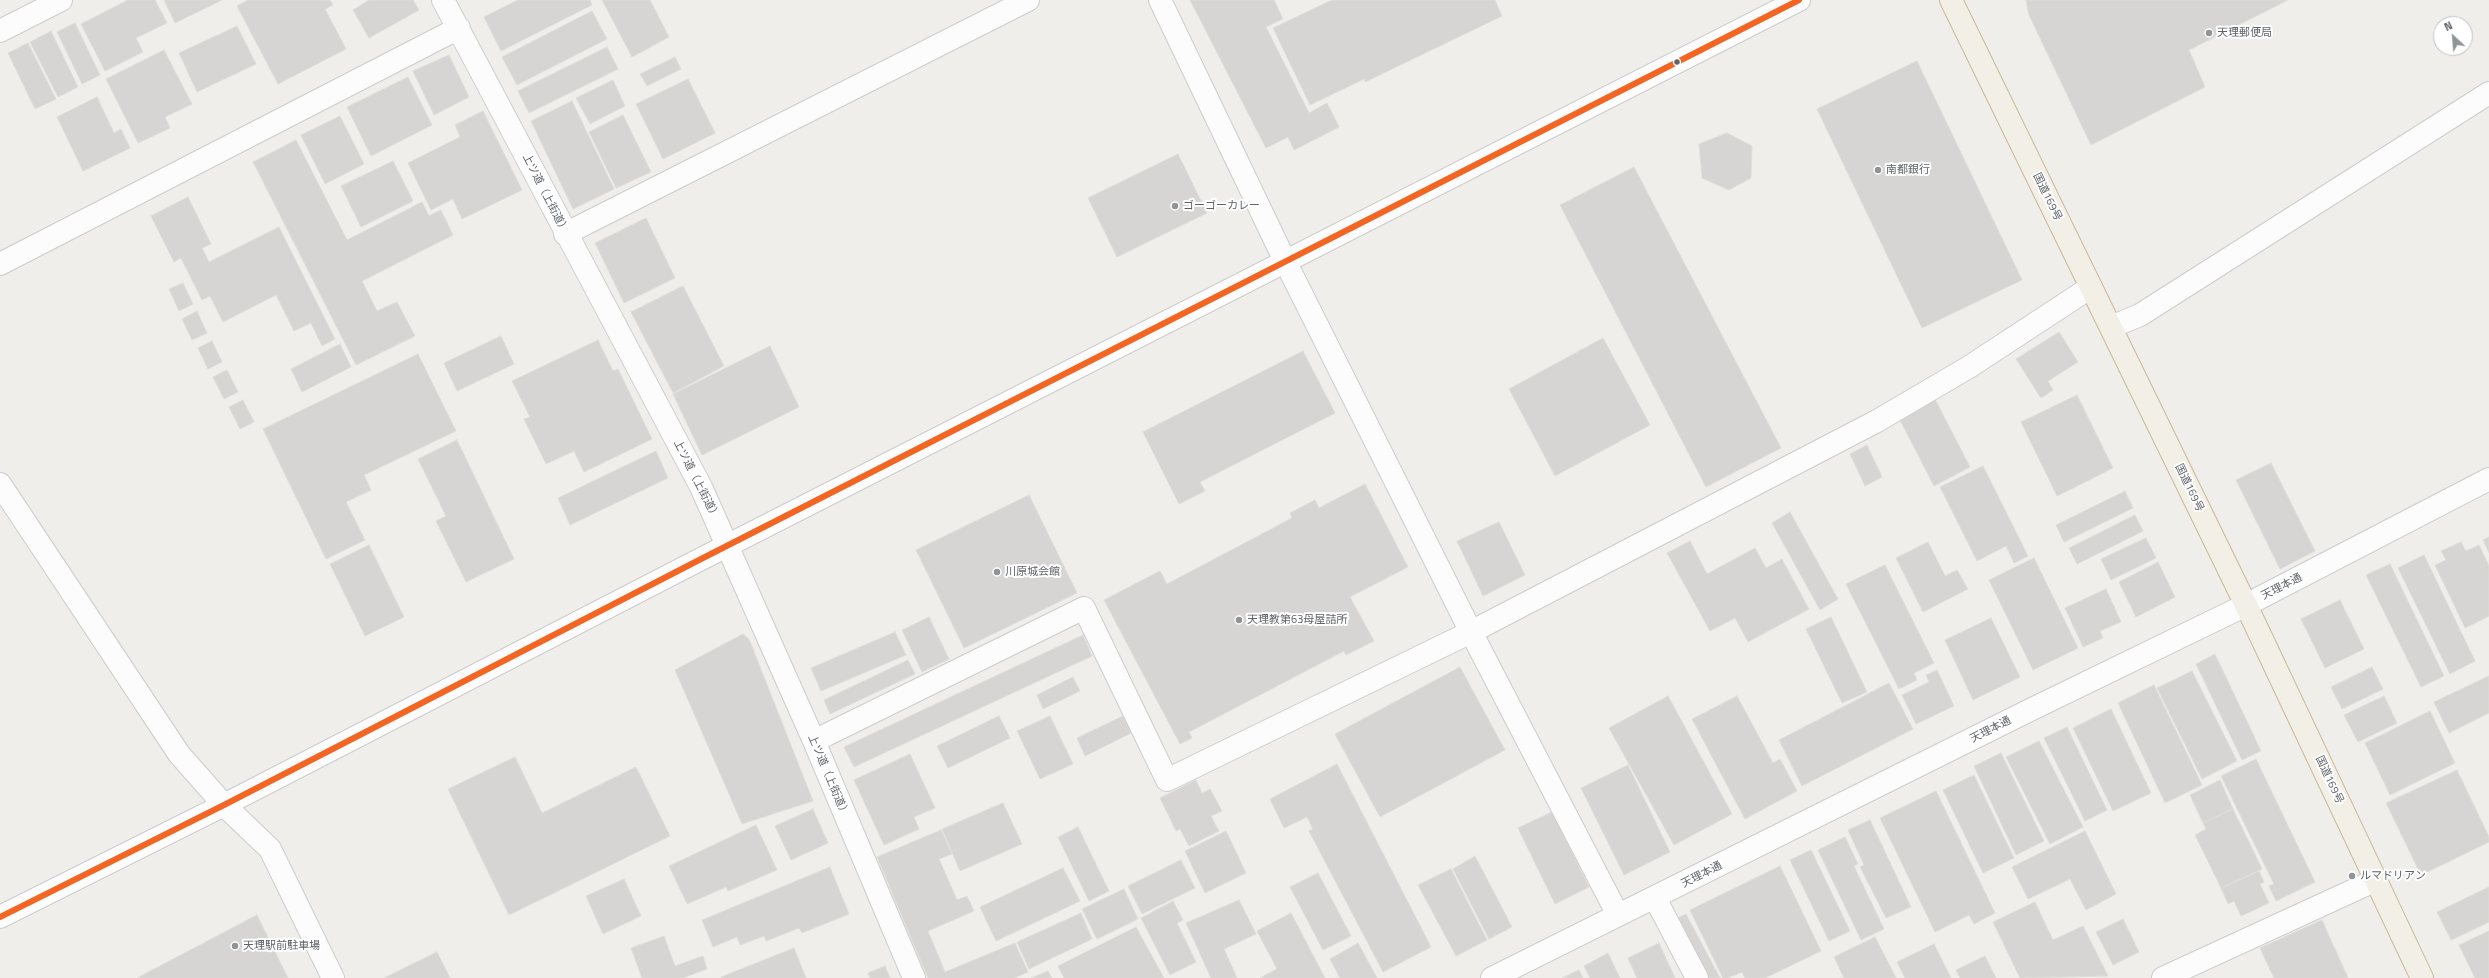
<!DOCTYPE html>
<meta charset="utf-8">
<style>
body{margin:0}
#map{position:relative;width:2489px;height:978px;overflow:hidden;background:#efeeea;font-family:"Titillium Web",sans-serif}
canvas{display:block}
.north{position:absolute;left:2433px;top:16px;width:40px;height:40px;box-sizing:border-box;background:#fff;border:1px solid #bfc1c3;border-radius:50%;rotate:334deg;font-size:11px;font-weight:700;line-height:16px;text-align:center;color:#5f6368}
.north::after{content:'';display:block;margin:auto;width:14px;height:18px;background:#919496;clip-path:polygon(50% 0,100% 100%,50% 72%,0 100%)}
</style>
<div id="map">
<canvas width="2489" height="978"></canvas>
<div class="north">N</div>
</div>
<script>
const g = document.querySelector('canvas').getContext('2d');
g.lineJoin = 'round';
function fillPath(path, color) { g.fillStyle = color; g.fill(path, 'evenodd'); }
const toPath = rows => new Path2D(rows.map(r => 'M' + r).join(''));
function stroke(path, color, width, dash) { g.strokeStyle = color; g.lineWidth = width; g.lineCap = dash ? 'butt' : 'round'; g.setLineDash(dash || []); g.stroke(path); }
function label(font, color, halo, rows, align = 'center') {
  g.font = font + ' "Titillium Web","Noto Sans JP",sans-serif'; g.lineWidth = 4; g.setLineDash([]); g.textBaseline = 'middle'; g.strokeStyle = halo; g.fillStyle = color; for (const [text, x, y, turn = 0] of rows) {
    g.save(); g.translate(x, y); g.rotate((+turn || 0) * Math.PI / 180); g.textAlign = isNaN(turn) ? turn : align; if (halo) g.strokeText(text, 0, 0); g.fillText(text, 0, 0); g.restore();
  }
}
const building = toPath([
 [128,0,155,0,167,23,136,38,143,52,105,71,81,24,128,0],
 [164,0,222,0,175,23,164,0],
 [248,0,330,0,333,5,325,9,346,49,278,84,237,6,248,0],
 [369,0,413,0,419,10,369,38,353,10,369,0],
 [518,0,590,0,592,5,501,51,484,17,518,0],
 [602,0,650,0,669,37,632,57,602,0],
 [1190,0,1274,0,1283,19,1266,27,1309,113,1327,103,1339,127,1294,150,1288,137,1266,148,1190,0],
 [1332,0,1495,0,1502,16,1365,82,1364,79,1310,105,1273,28,1332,0],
 [2026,0,2288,0,2189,50,2205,87,2091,145,2029,15,2026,0],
 [592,11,607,39,517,85,502,57,592,11],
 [75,23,100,75,82,84,57,32,75,23],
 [237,26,256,64,197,92,179,53,237,26],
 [51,31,78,87,58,97,30,42,51,31],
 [28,43,56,99,35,109,8,53,28,43],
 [607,47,618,69,529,113,518,91,607,47],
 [164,50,192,104,165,117,170,128,138,143,106,79,164,50],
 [449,55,469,97,434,115,413,71,449,55],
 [675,57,681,69,647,86,640,74,675,57],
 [1917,61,2022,280,1922,328,1817,109,1917,61],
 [408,77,432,125,371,156,347,107,408,77],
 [688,79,715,133,663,159,636,104,688,79],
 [613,80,625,106,590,124,576,98,613,80],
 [97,97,114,133,121,129,130,148,83,171,57,117,97,97],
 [572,101,614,189,573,209,531,121,572,101],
 [483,111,522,190,462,219,453,199,431,210,408,163,460,137,455,125,483,111],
 [623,115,651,172,616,188,589,132,623,115],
 [340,116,364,164,325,184,301,135,340,116],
 [1727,133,1752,146,1751,178,1729,190,1702,178,1699,144,1727,133],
 [296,140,347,240,422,202,429,216,441,210,453,235,362,281,377,311,397,302,415,336,356,365,253,162,296,140],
 [1178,154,1207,213,1117,257,1088,198,1178,154],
 [393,161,413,201,361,227,341,186,393,161],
 [1634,167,1781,448,1706,487,1560,205,1634,167],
 [188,197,211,244,202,248,209,262,279,227,335,339,322,346,311,323,294,331,276,295,223,322,210,296,202,300,181,258,174,262,151,216,188,197],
 [646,218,675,278,624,303,595,243,646,218],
 [183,283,193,304,179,311,169,289,183,283],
 [683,286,724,366,673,393,631,312,683,286],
 [197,311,207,333,192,340,182,319,197,311],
 [2059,332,2078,362,2048,381,2053,390,2041,398,2016,359,2059,332],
 [501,336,514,364,457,391,444,363,501,336],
 [1603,338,1650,425,1555,476,1509,389,1603,338],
 [598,340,613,371,618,369,652,439,584,472,574,451,546,464,524,419,530,417,512,381,598,340],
 [212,341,222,362,208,369,198,348,212,341],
 [340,344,351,367,302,392,291,369,340,344],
 [770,346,799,407,702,455,673,394,770,346],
 [1303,351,1335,413,1200,482,1205,491,1179,504,1143,432,1303,351],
 [418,354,456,431,364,475,371,490,346,502,365,540,326,559,263,429,418,354],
 [227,370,238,392,224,399,213,377,227,370],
 [2077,395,2113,468,2057,496,2021,422,2077,395],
 [1935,399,1970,467,1934,486,1899,418,1935,399],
 [243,400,254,422,240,429,229,407,243,400],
 [457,440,514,559,466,582,436,521,446,516,418,459,457,440],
 [1867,445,1882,477,1865,486,1850,454,1867,445],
 [656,451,668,478,570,525,558,498,656,451],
 [2271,463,2315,551,2280,569,2236,480,2271,463],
 [1983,466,2028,556,2014,563,2006,546,1977,561,1940,487,1983,466],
 [1365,484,1408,567,1350,597,1374,641,1346,655,1344,651,1189,732,1192,738,1180,744,1104,600,1160,571,1167,584,1292,518,1290,513,1315,500,1319,508,1365,484],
 [2125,491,2133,508,2064,542,2056,525,2125,491],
 [1029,495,1077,593,964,648,916,550,1029,495],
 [1790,512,1838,599,1820,610,1772,523,1790,512],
 [2135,515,2143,531,2077,564,2069,548,2135,515],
 [1499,522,1525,575,1483,596,1457,541,1499,522],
 [2489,537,2489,553,2483,540,2489,537],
 [2146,538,2156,558,2111,580,2101,559,2146,538],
 [1690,541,1707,574,1755,548,1766,568,1782,559,1809,609,1748,642,1735,618,1710,631,1667,553,1690,541],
 [1928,542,1945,576,1957,570,1968,589,1923,612,1896,558,1928,542],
 [2461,542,2466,551,2479,545,2489,566,2489,616,2465,628,2435,565,2446,560,2441,551,2461,542],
 [369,545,404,617,365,636,330,564,369,545],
 [2424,555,2475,661,2450,674,2398,568,2424,555],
 [2034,558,2078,648,2033,670,1989,580,2034,558],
 [2158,562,2175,597,2136,617,2119,582,2158,562],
 [2390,564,2444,676,2421,687,2366,575,2390,564],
 [1885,565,1934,663,1914,673,1917,680,1899,689,1846,584,1885,565],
 [2106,589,2121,622,2100,631,2103,638,2083,647,2065,608,2106,589],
 [2340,600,2364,649,2325,668,2301,619,2340,600],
 [929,617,949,659,922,672,902,630,929,617],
 [1831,617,1867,692,1842,703,1806,629,1831,617],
 [1991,618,2020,677,1973,700,1945,640,1991,618],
 [895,632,906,655,821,691,811,668,895,632],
 [743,634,749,639,813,801,742,824,675,670,743,634],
 [1083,635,1092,656,854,767,844,747,1083,635],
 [2215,654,2261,751,2242,760,2196,664,2215,654],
 [908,660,915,674,830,714,824,700,908,660],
 [1460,667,1505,750,1380,817,1335,734,1460,667],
 [2372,667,2383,689,2342,709,2331,687,2372,667],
 [1937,670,1954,706,1916,724,1902,695,1929,682,1926,675,1937,670],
 [2192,671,2237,761,2202,779,2157,688,2192,671],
 [2489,676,2489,713,2449,733,2434,702,2489,676],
 [1073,677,1080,691,1043,709,1037,695,1073,677],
 [1889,683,1913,729,1802,786,1779,740,1889,683],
 [2154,685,2202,785,2165,803,2118,703,2154,685],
 [1668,696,1732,814,1674,845,1609,728,1668,696],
 [1737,696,1773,763,1780,759,1797,791,1745,819,1692,719,1737,696],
 [2384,696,2397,723,2358,742,2344,715,2384,696],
 [2111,709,2151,793,2113,811,2073,728,2111,709],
 [2430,711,2455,763,2390,795,2365,743,2430,711],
 [999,716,1010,738,948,768,937,746,999,716],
 [1050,716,1073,764,1040,779,1017,731,1050,716],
 [1123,716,1131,733,1085,756,1077,738,1123,716],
 [2067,727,2107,810,2085,821,2044,738,2067,727],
 [2039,741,2083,827,2050,844,2006,757,2039,741],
 [2001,753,2044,841,2016,855,1974,766,2001,753],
 [910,754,935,808,914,817,919,829,884,845,854,780,910,754],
 [515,757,542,813,636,767,670,836,509,915,448,789,515,757],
 [2256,759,2315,882,2276,901,2269,886,2274,884,2221,776,2256,759],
 [1337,764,1431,947,1383,972,1309,831,1313,829,1307,817,1284,828,1270,799,1337,764],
 [1628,765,1670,852,1624,875,1581,788,1628,765],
 [2457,770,2489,837,2489,842,2421,875,2386,803,2457,770],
 [1974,775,2014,858,1983,873,1943,790,1974,775],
 [1196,780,1202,793,1210,789,1222,811,1211,816,1219,831,1189,846,1180,829,1176,831,1160,798,1196,780],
 [2220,780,2233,809,2203,823,2190,795,2220,780],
 [1936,791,1995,913,1974,924,1969,915,1935,932,1880,818,1936,791],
 [1003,803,1022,844,960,871,942,829,1003,803],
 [813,809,828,843,791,860,775,826,813,809],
 [2233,809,2262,869,2221,888,2195,835,2206,829,2203,823,2233,809],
 [1552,812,1589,887,1555,904,1518,828,1552,812],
 [1870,820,1911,907,1886,918,1860,867,1864,865,1848,830,1870,820],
 [756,825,777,870,728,891,726,887,687,904,669,866,756,825],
 [1078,827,1109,891,1089,901,1058,837,1078,827],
 [941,830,952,854,939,859,957,900,967,896,974,911,928,931,945,972,1015,943,1028,972,1014,978,928,978,877,857,941,830],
 [1226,831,1246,873,1205,893,1185,851,1226,831],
 [2085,831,2116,894,2086,910,2070,879,2028,899,2012,867,2085,831],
 [1845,837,1858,864,1854,866,1884,929,1861,940,1818,850,1845,837],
 [1811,850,1850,931,1829,941,1790,860,1811,850],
 [1475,856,1512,927,1489,939,1453,869,1475,856],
 [1181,860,1195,888,1142,914,1128,886,1181,860],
 [1780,866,1821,951,1765,978,1745,978,1742,972,1728,978,1723,978,1690,910,1780,866],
 [830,867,849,914,802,933,799,928,766,941,764,936,740,945,737,937,713,947,702,920,830,867],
 [1063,868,1080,901,996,941,980,907,1063,868],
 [1451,869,1487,940,1456,956,1418,885,1451,869],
 [2259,871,2264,882,2260,884,2269,903,2241,916,2234,901,2228,904,2221,888,2259,871],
 [1318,873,1351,936,1323,950,1290,887,1318,873],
 [624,879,641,916,603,934,586,896,624,879],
 [2489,887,2489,922,2451,940,2437,912,2489,887],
 [1124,889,1138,919,1097,939,1082,909,1124,889],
 [1239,900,1256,934,1224,949,1237,978,1211,978,1186,923,1239,900],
 [1173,901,1183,920,1177,923,1196,962,1170,975,1141,918,1173,901],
 [2035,902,2053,940,2083,926,2108,976,2020,978,1993,922,2035,902],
 [1081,913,1092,939,1029,969,1017,942,1081,913],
 [1291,913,1325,978,1260,978,1277,969,1257,931,1291,913],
 [1686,914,1720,978,1702,978,1672,921,1686,914],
 [257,915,288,978,137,978,257,915],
 [2123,919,2139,952,2113,965,2096,932,2123,919],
 [2322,920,2348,978,2274,978,2260,948,2322,920],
 [1136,927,1164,978,1064,978,1058,966,1136,927],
 [2489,931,2489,978,2475,978,2459,945,2489,931],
 [664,936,675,966,703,956,707,969,683,978,642,978,631,948,664,936],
 [1875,937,1896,978,1844,978,1834,957,1875,937],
 [1358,943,1369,963,1377,978,1340,978,1330,959,1358,943],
 [1659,943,1675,978,1637,978,1628,958,1659,943],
 [1934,944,1951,978,1905,978,1897,962,1934,944],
 [794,948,806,978,721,978,721,977,794,948],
 [437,952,450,978,384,978,437,952],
 [1608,953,1620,978,1590,978,1584,966,1608,953],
 [1985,956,1996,978,1960,978,1956,970,1985,956],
 [885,966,890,978,870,978,868,973,885,966],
 [1579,970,1583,978,1562,978,1579,970],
 [1048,971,1052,978,1031,978,1048,971]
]);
const pedestrian = toPath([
 [1492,978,2028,711,2246,605,2489,479]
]);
const minor = toPath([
 [443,0,701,487,814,741,914,978],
 [0,31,61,0],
 [565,234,1028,0],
 [1285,261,1471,632,1618,915],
 [0,264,459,28],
 [2111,327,2140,315,2489,93],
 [0,484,179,754,224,805,270,849,333,978],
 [814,741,1084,608,1167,780,1471,632,1877,421,1969,367,2091,287],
 [1655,898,1697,978],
 [2163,978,2376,880]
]);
const tertiary = toPath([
 [1160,0,1285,261],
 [0,917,224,805,703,558,1799,0]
]);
const trunk = toPath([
 [1951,0,2246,605,2422,978]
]);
const bus1 = toPath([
 [0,917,224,805,703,558,1799,0]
]);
const markers = [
 [2209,33,4,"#919496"],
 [1677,62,3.5,"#5f6368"],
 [1878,170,4,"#919496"],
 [1175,206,4,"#919496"],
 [997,572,4,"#919496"],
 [1239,620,4,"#919496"],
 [2352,876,4,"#919496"],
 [235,946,4,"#919496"]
];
const poiNames = [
 ["天理郵便局",2217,33],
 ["南都銀行",1886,170],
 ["ゴーゴーカレー",1183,206],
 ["川原城会館",1005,572],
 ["天理教第63母屋詰所",1247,620],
 ["ルマドリアン",2360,876],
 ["天理駅前駐車場",243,946]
];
const streetNames = [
 ["上ツ道（上街道）",545,194,63],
 ["国道169号",2047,197,64],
 ["上ツ道（上街道）",696,480,63],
 ["国道169号",2189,488,64],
 ["天理本通",2282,587,-27],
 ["天理本通",1991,730,-27],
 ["上ツ道（上街道）",828,776,67],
 ["国道169号",2329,780,65],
 ["天理本通",1702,875,-27]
];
fillPath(building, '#d6d5d3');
stroke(building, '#deddd9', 1);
stroke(pedestrian, '#cbcccc', 24);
stroke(minor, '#cbcccc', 24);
stroke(tertiary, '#cbcccc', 24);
stroke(trunk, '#c8b996', 24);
stroke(pedestrian, '#fdfcfc', 22);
stroke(minor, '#fdfcfc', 22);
stroke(tertiary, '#fdfcfc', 22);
stroke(trunk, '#f2f0e6', 22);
stroke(bus1, '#f26522', 6);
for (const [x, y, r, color] of markers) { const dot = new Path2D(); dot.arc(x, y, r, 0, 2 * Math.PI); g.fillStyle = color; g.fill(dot); stroke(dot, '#fff', 1.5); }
label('11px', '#5f6368', '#fff', poiNames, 'left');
label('11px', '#5f6368', '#fff', streetNames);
</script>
